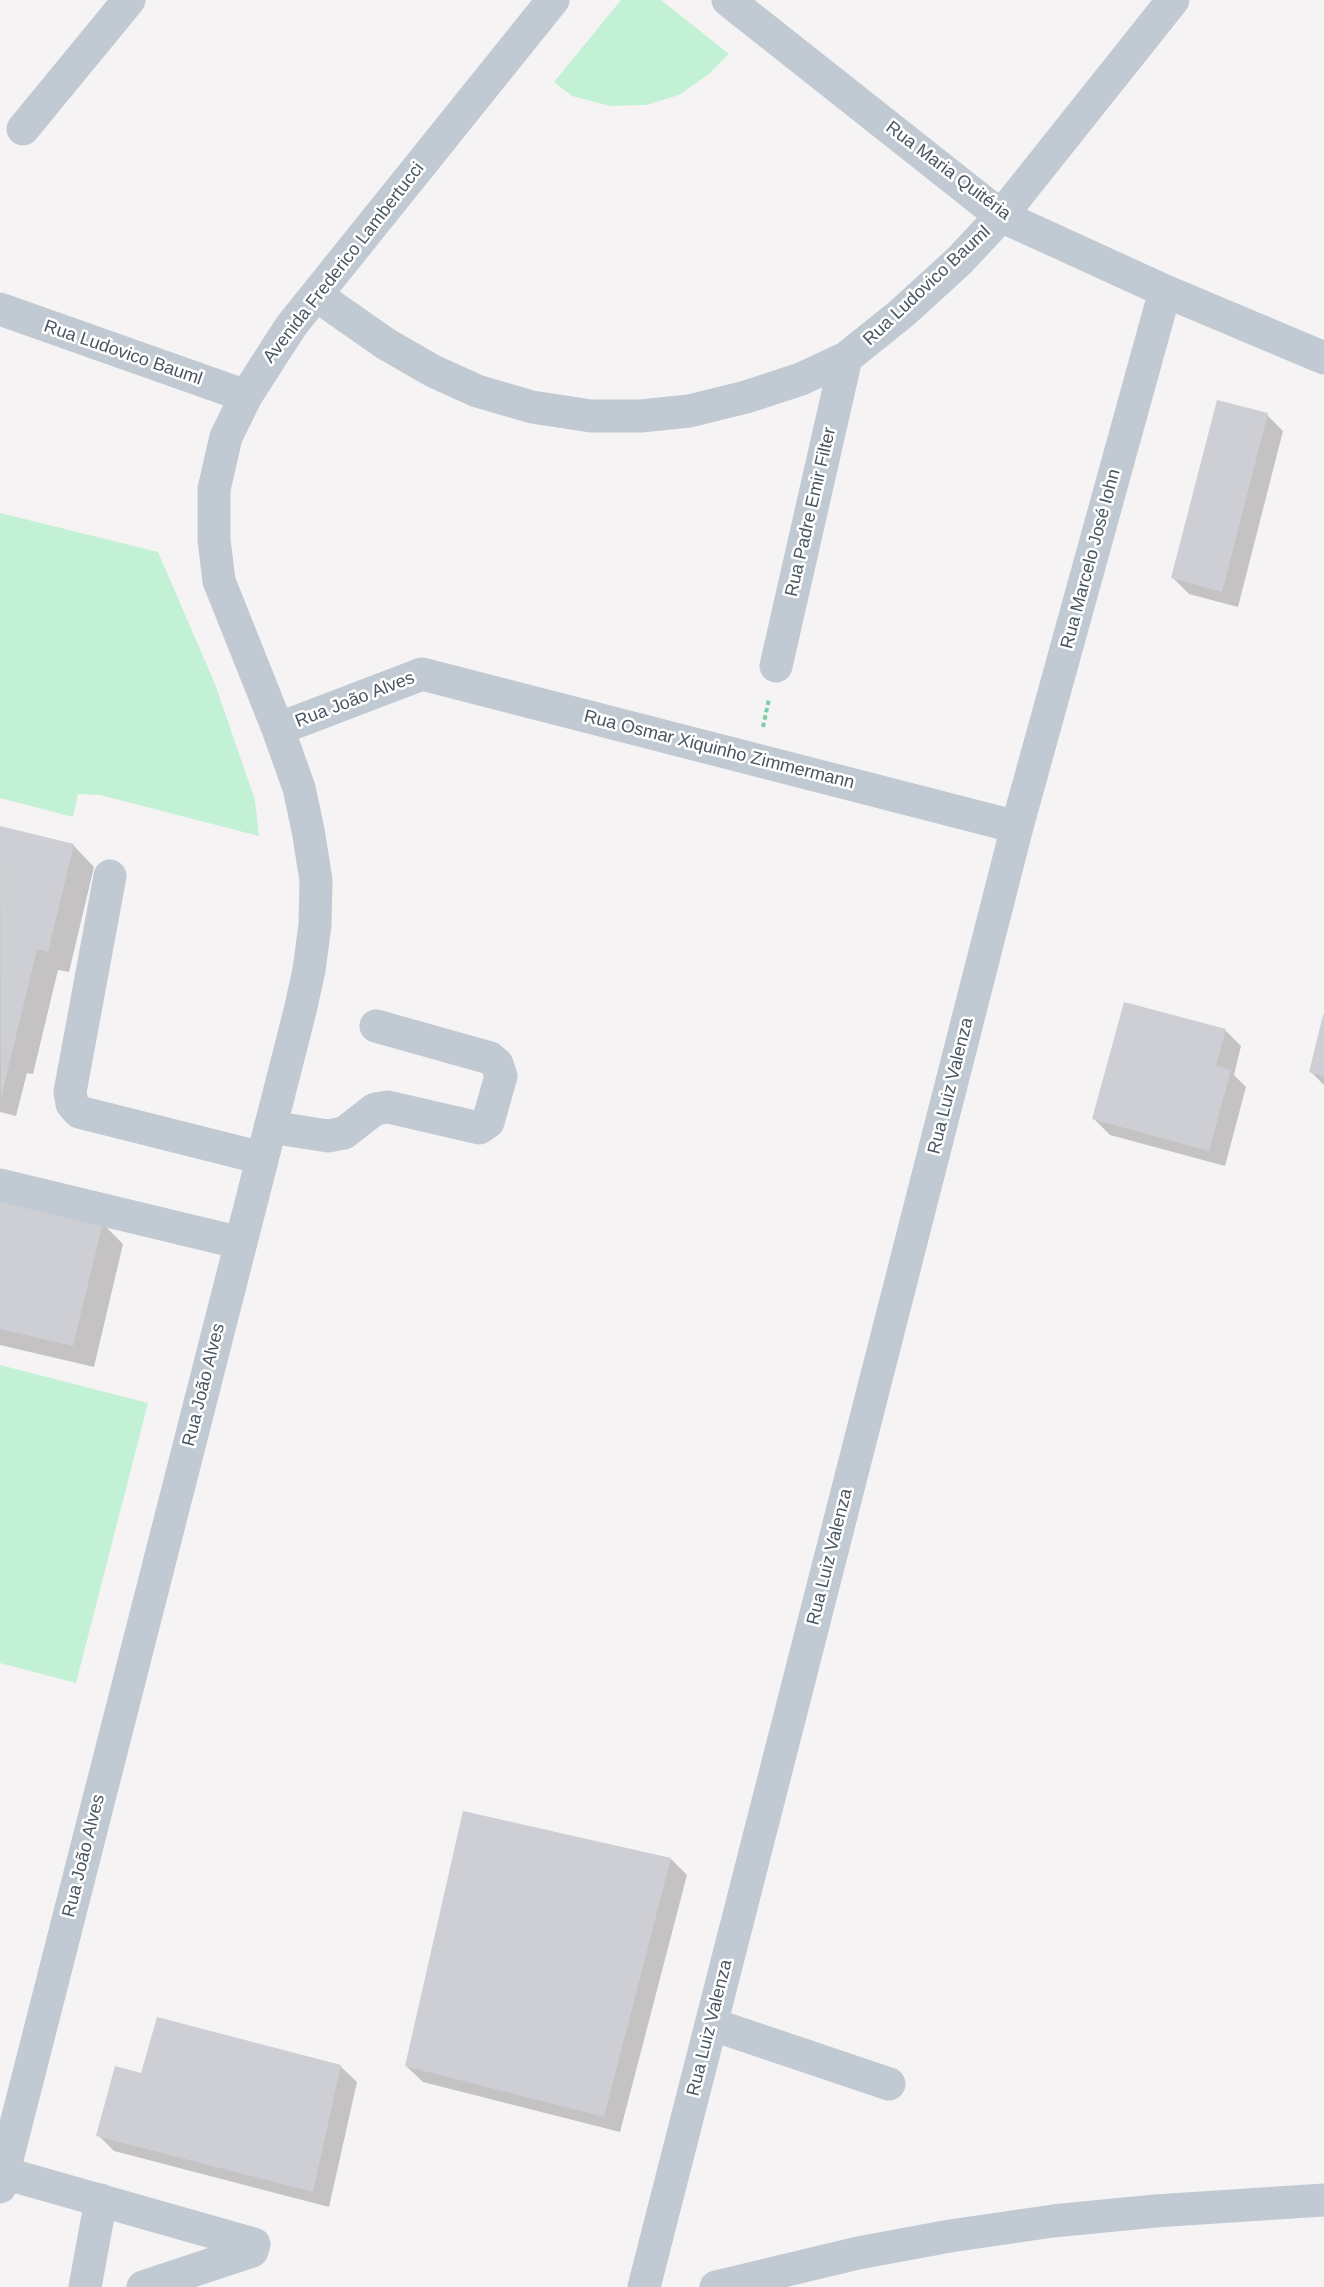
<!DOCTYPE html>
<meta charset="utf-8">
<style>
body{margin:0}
canvas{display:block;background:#f5f3f3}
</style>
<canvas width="1324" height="2287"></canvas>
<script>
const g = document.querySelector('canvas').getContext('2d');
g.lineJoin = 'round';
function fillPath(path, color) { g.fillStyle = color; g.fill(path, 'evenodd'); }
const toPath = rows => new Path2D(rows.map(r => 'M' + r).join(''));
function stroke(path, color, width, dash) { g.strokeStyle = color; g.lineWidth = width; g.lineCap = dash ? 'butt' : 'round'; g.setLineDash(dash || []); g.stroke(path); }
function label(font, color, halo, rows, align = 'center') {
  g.font = font + ' Helvetica,sans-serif'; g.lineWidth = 5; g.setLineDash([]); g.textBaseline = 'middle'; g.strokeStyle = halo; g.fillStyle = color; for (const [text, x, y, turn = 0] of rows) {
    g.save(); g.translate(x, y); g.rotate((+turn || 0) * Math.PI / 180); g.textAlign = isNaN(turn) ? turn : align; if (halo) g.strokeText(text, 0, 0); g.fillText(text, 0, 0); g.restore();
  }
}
const green = toPath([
 [621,0,661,0,729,54,709,74,679,95,646,105,610,106,572,96,554,82],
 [0,513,158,552,215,684,255,800,259,836,100,795,78,794,73,817,0,798],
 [0,1365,148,1403,76,1683,0,1663]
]);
const shadow = toPath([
 [1267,415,1283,431,1238,607,1189,594,1173,578],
 [0,828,73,845,94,867,69,972,58,970,33,1074,27,1073,16,1116,0,1112],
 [1324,1018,1324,1085,1311,1072],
 [1225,1030,1241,1046,1234,1075,1246,1087,1225,1166,1110,1135,1094,1119],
 [0,1199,102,1223,123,1244,94,1367,0,1345],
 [671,1859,687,1875,620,2132,423,2082,406,2066],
 [340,2066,357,2082,329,2207,114,2151,98,2135,142,2075]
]);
const building = toPath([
 [1217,400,1268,413,1222,592,1171,578],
 [0,826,74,844,48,952,37,949,1,1098],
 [1124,1002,1226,1029,1216,1066,1231,1070,1209,1151,1092,1119],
 [1323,1015,1324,1015,1324,1076,1309,1072],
 [0,1198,103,1222,73,1346,0,1329],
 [463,1811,671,1858,604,2117,405,2066],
 [157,2017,341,2065,313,2192,96,2136,115,2066,141,2073]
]);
const path = toPath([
 [763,727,769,699]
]);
const minor = toPath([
 [728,0,1001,216,1165,291,1324,358],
 [23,129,129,0],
 [316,295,386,344,433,371,477,391,532,407,591,416,641,416,689,411,746,397,801,379,846,358,902,313,959,261,1001,216,1173,0],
 [0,309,246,396],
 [776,666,846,358],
 [278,729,422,674,1017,827],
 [110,876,70,1092,72,1104,79,1112,262,1158],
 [270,1127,328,1136,344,1133,375,1109,388,1107,479,1128,488,1122,501,1076,497,1064,490,1058,376,1026],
 [0,1185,241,1243],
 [711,2024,889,2084],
 [4,2173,254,2244,252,2251,143,2287],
 [0,2187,300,1011,309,970,315,925,316,880,308,830,299,788,278,729,219,581,214,540,214,489,226,437,246,396,291,326,553,0],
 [85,2287,101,2200],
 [644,2287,1017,827,1165,291],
 [716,2287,858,2253,950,2236,1053,2221,1155,2211,1324,2200]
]);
const streetNames = [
 ["Rua Maria Quitéria",948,171,37],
 ["Avenida Frederico Lambertucci",344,263,-52],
 ["Rua Ludovico Bauml",927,286,-43],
 ["Rua Ludovico Bauml",123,353,19],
 ["Rua Padre Emir Filter",811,512,-77],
 ["Rua Marcelo José Iohn",1091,559,-75],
 ["Rua João Alves",355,700,-21],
 ["Rua Osmar Xiquinho Zimmermann",719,750,14],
 ["Rua Luiz Valenza",951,1086,-76],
 ["Rua João Alves",204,1385,-76],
 ["Rua Luiz Valenza",830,1557,-76],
 ["Rua João Alves",84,1856,-76],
 ["Rua Luiz Valenza",710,2028,-76]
];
fillPath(green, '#c3f1d5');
fillPath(shadow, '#0003');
fillPath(building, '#cdcfd5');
stroke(path, '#7ad0a6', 4, [4.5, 3]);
stroke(minor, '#c1cad2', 33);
label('18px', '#4a5661', '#fff', streetNames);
</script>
